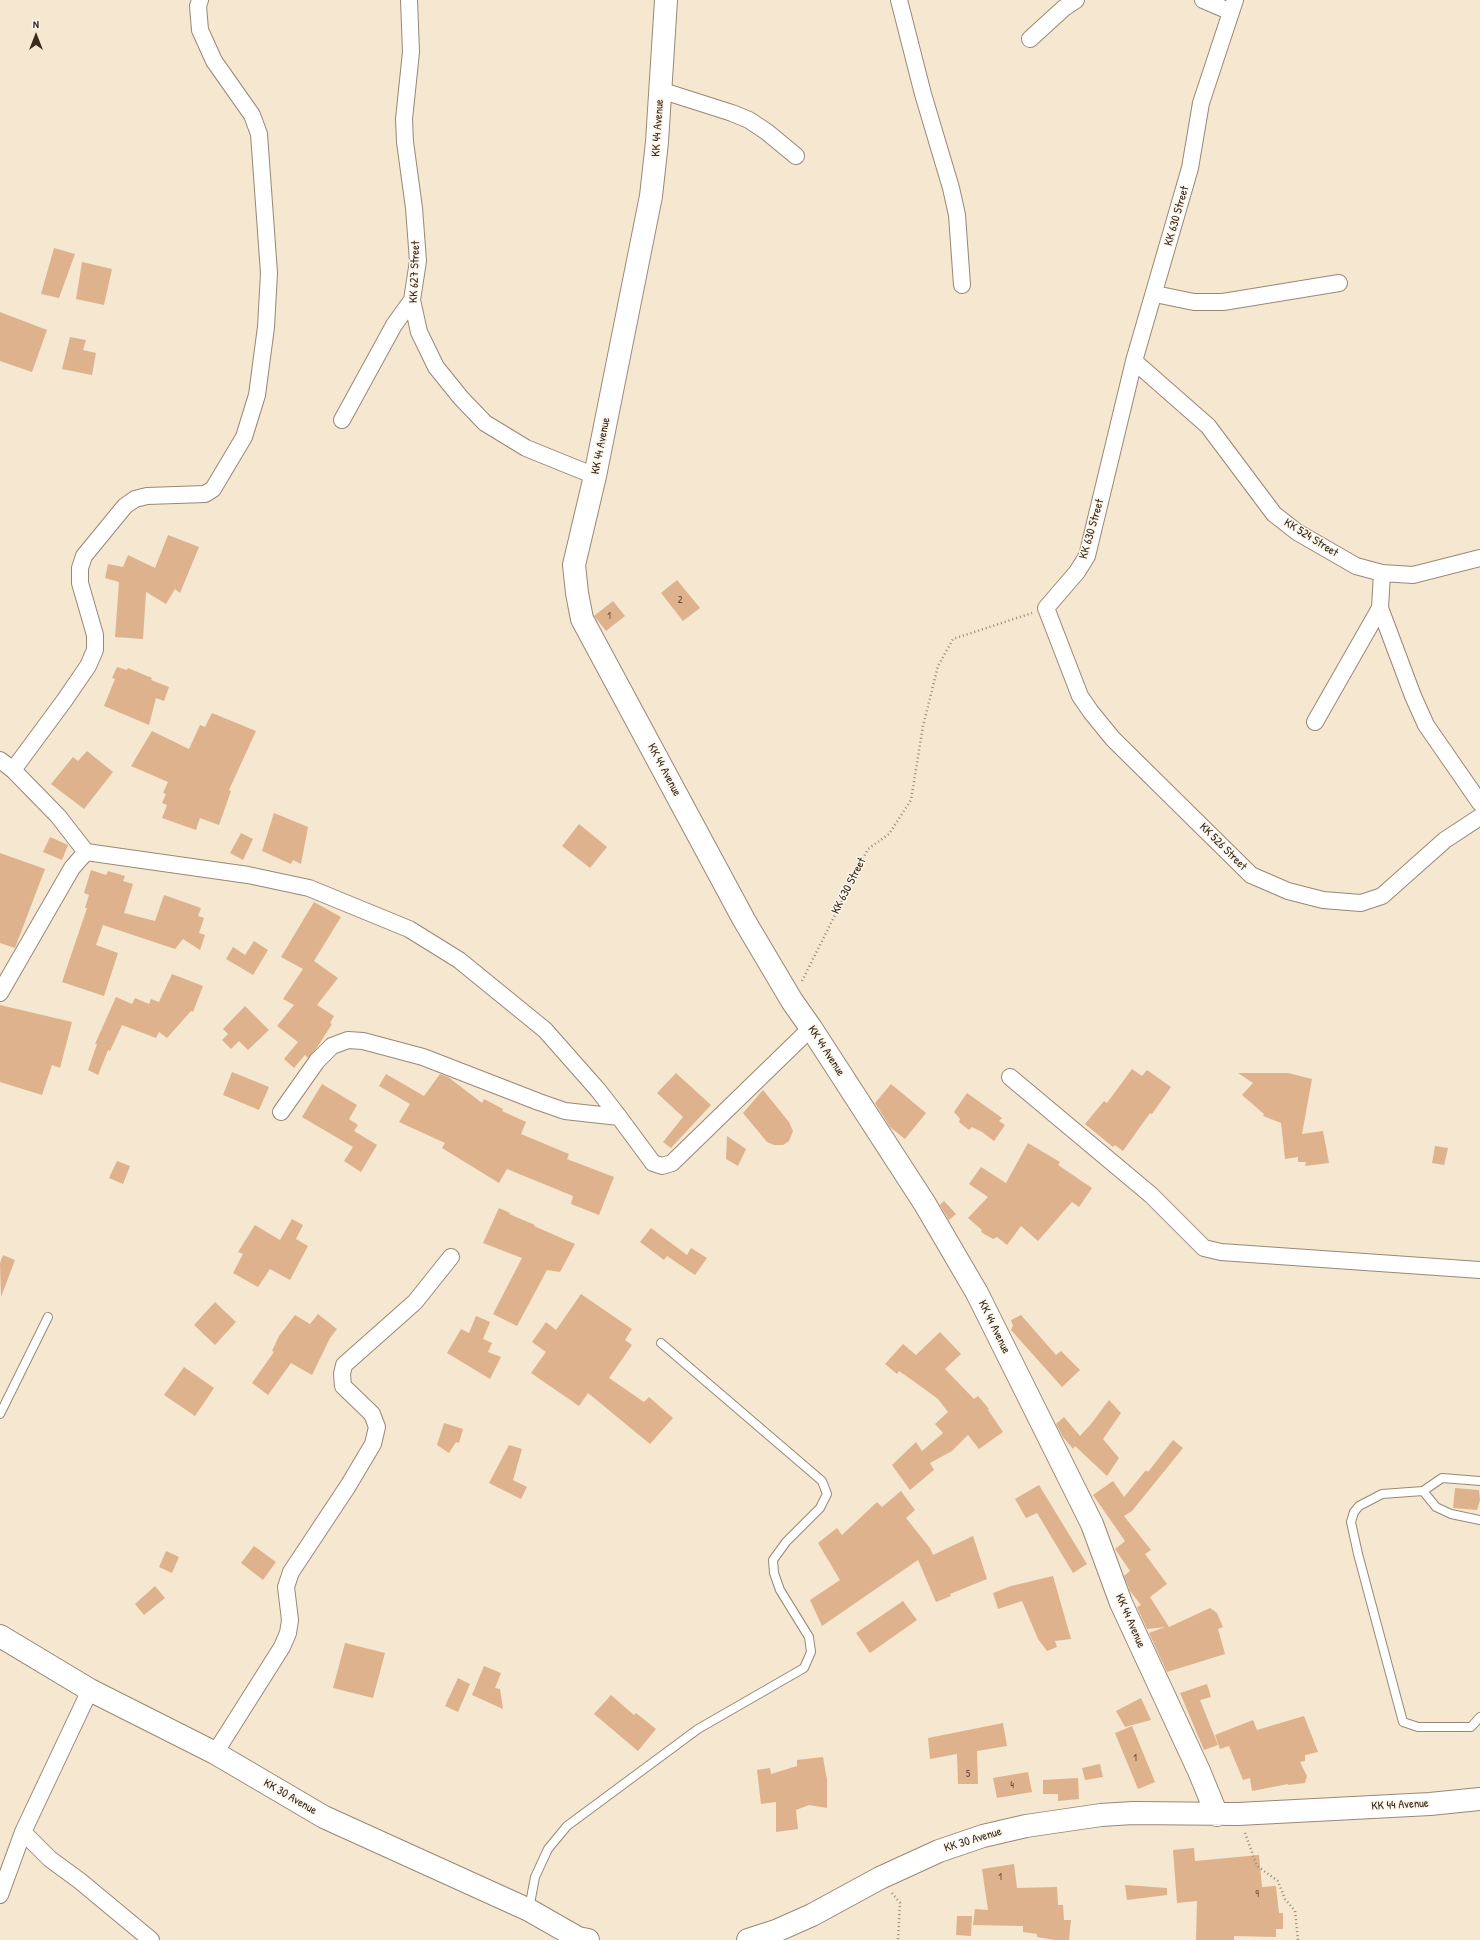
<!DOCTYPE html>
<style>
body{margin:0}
#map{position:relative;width:1480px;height:1940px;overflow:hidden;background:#f6e7d0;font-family:"Patrick Hand",sans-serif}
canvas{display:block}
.north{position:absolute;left:16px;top:16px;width:40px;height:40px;-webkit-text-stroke:3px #fbf7ec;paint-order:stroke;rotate:0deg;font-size:11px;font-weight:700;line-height:16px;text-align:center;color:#3b2a1e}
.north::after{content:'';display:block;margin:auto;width:14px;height:18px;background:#3b2a1e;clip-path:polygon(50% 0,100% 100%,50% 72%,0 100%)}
</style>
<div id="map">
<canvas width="1480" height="1940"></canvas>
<div class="north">N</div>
</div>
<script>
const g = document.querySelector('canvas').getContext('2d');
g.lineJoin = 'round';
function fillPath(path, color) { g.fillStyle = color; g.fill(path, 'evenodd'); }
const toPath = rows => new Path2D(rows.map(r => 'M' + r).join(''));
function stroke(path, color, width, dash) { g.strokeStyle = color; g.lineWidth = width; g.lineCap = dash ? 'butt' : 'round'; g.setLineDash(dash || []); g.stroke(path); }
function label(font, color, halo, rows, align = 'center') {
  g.font = font + ' "Patrick Hand",sans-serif'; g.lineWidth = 3; g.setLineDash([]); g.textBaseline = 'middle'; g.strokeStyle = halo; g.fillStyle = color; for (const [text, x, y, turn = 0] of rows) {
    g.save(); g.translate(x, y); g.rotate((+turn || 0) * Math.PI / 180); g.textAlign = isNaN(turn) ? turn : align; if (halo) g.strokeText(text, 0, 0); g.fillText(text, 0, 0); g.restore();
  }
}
const building = toPath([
 [54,248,75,254,59,298,41,294],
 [82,262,112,269,104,305,76,299],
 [0,312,47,330,32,372,0,361],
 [70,337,86,340,83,350,96,353,92,375,62,369],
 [168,535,199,547,180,593,175,589,166,604,146,592,143,639,115,637,119,582,105,578,108,564,123,567,128,555,155,568],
 [677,580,700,608,683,621,661,593],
 [613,601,625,616,606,631,594,616],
 [117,667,127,670,128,668,152,678,151,680,169,687,164,701,156,698,149,725,104,706,115,679,112,678],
 [212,713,256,731,229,790,231,791,219,825,200,818,196,830,162,818,167,805,162,803,166,794,163,793,168,782,131,766,152,731,189,749,200,725,205,727],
 [87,751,113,772,84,809,51,784,73,757,78,761],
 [274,813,308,827,301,864,293,860,291,864,262,851],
 [579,824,607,847,590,868,562,846],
 [241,833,253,839,243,860,230,853],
 [50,837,68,845,62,860,43,852],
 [0,853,45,869,15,948,0,943],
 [91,870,106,875,108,871,125,876,123,881,133,884,124,913,155,921,164,895,201,908,198,916,204,918,199,933,205,935,200,950,183,939,175,949,103,925,96,945,118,953,104,996,62,982,87,908,85,908,89,895,84,893],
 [314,902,341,917,314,961,338,978,317,1005,334,1016,330,1023,332,1024,316,1049,308,1058,305,1055,294,1068,284,1059,298,1042,277,1026,294,1005,283,999,303,969,281,957],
 [254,941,268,950,253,975,226,959,233,947,245,955],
 [172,974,203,986,193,1012,191,1011,167,1038,159,1032,156,1038,122,1025,110,1051,108,1050,98,1075,88,1070,97,1044,95,1044,116,997,132,1004,135,998,149,1004,151,999,159,1002],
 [0,1005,72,1022,60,1068,52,1065,42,1095,0,1082],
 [245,1006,269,1030,248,1050,239,1041,231,1049,222,1040,228,1034,223,1029],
 [1132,1069,1142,1076,1147,1070,1171,1087,1152,1114,1150,1113,1123,1151,1115,1145,1113,1147,1085,1124,1104,1101,1107,1103],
 [232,1072,269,1087,259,1110,223,1095],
 [676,1073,711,1105,671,1148,663,1142,683,1117,657,1093],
 [1238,1073,1288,1073,1312,1079,1302,1134,1323,1131,1329,1163,1305,1166,1306,1162,1298,1162,1298,1157,1285,1159,1281,1123,1263,1116,1264,1114,1242,1095,1253,1083],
 [386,1074,424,1096,440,1074,448,1077,482,1103,484,1099,503,1109,502,1111,526,1122,521,1134,569,1154,567,1159,614,1177,599,1215,571,1204,573,1196,507,1169,499,1183,442,1148,445,1143,399,1122,410,1104,379,1086],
 [322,1084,357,1105,349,1119,358,1125,354,1131,377,1145,361,1172,344,1161,353,1147,302,1117],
 [891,1084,926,1113,905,1139,890,1127,875,1103],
 [763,1090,789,1122,793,1131,789,1141,783,1145,774,1145,767,1142,743,1113],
 [967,1093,1002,1118,999,1121,1005,1125,994,1141,982,1132,972,1127,969,1130,959,1122,960,1119,954,1112],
 [727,1136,746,1149,738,1166,726,1159],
 [1028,1143,1060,1162,1058,1165,1092,1188,1079,1207,1072,1202,1038,1241,1021,1226,1007,1245,997,1237,993,1239,981,1232,982,1230,968,1218,988,1197,969,1184,981,1167,1006,1183],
 [1435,1146,1448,1148,1444,1165,1432,1163],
 [117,1161,130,1166,123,1184,109,1178],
 [944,1201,956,1214,949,1220,940,1205],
 [499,1208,510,1213,509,1214,535,1225,534,1226,575,1244,560,1272,547,1270,517,1326,493,1314,522,1258,483,1243],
 [292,1219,303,1225,296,1239,308,1246,290,1280,270,1269,258,1287,233,1273,243,1254,238,1252,255,1225,280,1240],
 [651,1228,687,1255,691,1248,707,1258,695,1275,667,1256,664,1260,640,1242],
 [3,1255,15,1260,1,1297,0,1263],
 [581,1294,632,1329,625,1340,632,1345,609,1378,644,1402,649,1397,673,1418,650,1444,588,1393,579,1406,531,1373,546,1352,532,1342,546,1322,556,1330],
 [215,1302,236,1322,215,1345,194,1325],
 [318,1314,337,1329,330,1338,312,1375,291,1363,268,1395,252,1383,274,1352,272,1351,279,1336,295,1315,310,1324],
 [1021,1315,1056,1355,1061,1351,1080,1370,1062,1387,1011,1330,1013,1326,1011,1320],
 [476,1316,490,1322,483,1339,492,1343,488,1352,501,1357,490,1379,447,1353,461,1329,469,1333],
 [940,1332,961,1354,945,1369,974,1399,978,1396,989,1409,988,1410,1003,1432,979,1449,968,1435,952,1451,930,1463,934,1470,910,1490,892,1465,916,1442,922,1451,943,1433,935,1424,948,1412,938,1399,912,1380,899,1371,897,1374,885,1364,903,1344,916,1355],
 [184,1367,214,1388,195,1416,164,1395],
 [1109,1400,1121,1413,1103,1439,1119,1458,1107,1476,1075,1446,1073,1449,1063,1437,1056,1424,1064,1417,1080,1436,1091,1424],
 [444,1423,463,1429,459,1443,456,1442,449,1453,437,1445],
 [1173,1440,1183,1448,1132,1511,1124,1516,1151,1550,1145,1554,1167,1584,1150,1597,1169,1627,1210,1608,1217,1613,1223,1627,1218,1629,1225,1654,1167,1672,1149,1633,1165,1627,1147,1629,1137,1607,1141,1605,1130,1591,1124,1576,1130,1571,1115,1549,1125,1541,1093,1495,1113,1481,1124,1497,1146,1470,1148,1472],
 [509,1445,522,1449,513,1480,527,1487,521,1499,489,1483],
 [1039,1485,1087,1564,1073,1573,1037,1513,1026,1518,1015,1499],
 [1455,1488,1479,1490,1480,1500,1477,1510,1453,1508],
 [901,1491,915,1510,906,1518,930,1548,933,1555,973,1536,987,1579,950,1594,951,1596,936,1602,918,1560,822,1626,810,1600,840,1580,818,1543,837,1528,842,1535,877,1502,882,1507],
 [254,1546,276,1562,263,1580,241,1563],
 [166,1551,179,1557,172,1573,159,1567],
 [1053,1576,1071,1639,1055,1641,1057,1647,1047,1651,1038,1639,1022,1601,998,1609,993,1593,1011,1586],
 [155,1586,165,1598,144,1615,135,1604],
 [903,1601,917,1620,870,1653,856,1633],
 [345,1643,385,1653,373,1698,333,1688],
 [484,1666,501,1673,495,1688,500,1689,503,1709,472,1695],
 [458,1678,470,1684,458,1712,445,1706],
 [1207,1684,1211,1697,1200,1700,1218,1745,1204,1750,1180,1693],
 [611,1695,634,1715,636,1713,656,1729,638,1751,594,1714],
 [1141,1698,1151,1720,1125,1727,1116,1711],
 [1304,1716,1318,1752,1305,1755,1305,1761,1300,1762,1307,1776,1305,1783,1288,1785,1288,1784,1252,1791,1250,1778,1243,1780,1229,1746,1220,1749,1215,1735,1253,1720,1257,1730],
 [1003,1723,1007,1746,977,1751,978,1784,958,1784,957,1754,930,1759,928,1738],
 [1132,1726,1155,1782,1138,1789,1115,1733],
 [823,1757,827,1780,827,1808,809,1805,796,1810,798,1829,776,1832,776,1802,761,1804,757,1770,770,1768,771,1774,797,1766,797,1760],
 [1100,1764,1103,1777,1085,1780,1082,1768],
 [1028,1772,1032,1792,997,1798,993,1778],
 [1078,1778,1079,1799,1058,1801,1058,1794,1043,1794,1043,1780],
 [1194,1848,1195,1861,1259,1855,1262,1887,1276,1886,1279,1913,1283,1913,1283,1929,1276,1929,1276,1937,1234,1936,1234,1940,1196,1940,1197,1901,1177,1903,1173,1850],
 [1014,1864,1017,1888,1057,1887,1058,1905,1063,1905,1064,1920,1071,1920,1069,1940,1055,1940,1037,1937,1037,1934,1023,1932,1023,1926,973,1925,975,1909,988,1910,982,1869],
 [1125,1885,1167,1888,1167,1895,1127,1900],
 [957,1916,972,1916,971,1936,956,1935]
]);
const path = toPath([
 [802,981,868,849,889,834,911,800,923,726,938,666,953,639,1032,613],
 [1245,1833,1257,1866,1278,1881,1285,1899,1295,1911,1298,1940],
 [892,1893,900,1903,898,1940]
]);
const service = toPath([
 [0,1414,48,1317],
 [1480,1481,1442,1478,1423,1491,1382,1494,1359,1506,1354,1512,1351,1522,1358,1554,1403,1722,1418,1727,1471,1727,1480,1717],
 [1423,1491,1436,1507,1451,1514,1480,1520],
 [529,1909,535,1877,548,1849,567,1826,698,1729,804,1668,811,1652,809,1637,780,1590,774,1573,773,1560,786,1542,820,1508,827,1494,822,1481,661,1343]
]);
const minor = toPath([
 [409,0,411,52,404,119,405,142,414,208,418,261,412,300,419,332,436,367,461,398,485,423,526,448,595,476],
 [899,0,923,94,951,188,957,215,962,285],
 [1203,0,1231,12],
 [1235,0,1201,103,1190,168,1134,361,1087,556,1077,572,1046,608,1080,696,1091,712,1113,739,1251,875,1288,891,1323,900,1361,903,1382,896,1445,840,1480,817],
 [1030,39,1064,8,1076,0],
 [660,90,732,113,749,120,767,132,796,156],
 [1155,294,1194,302,1223,302,1339,283],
 [1134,361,1208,426,1274,514,1297,532,1356,566,1382,573,1413,575,1480,558],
 [342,420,394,325,412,300],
 [1382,573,1380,608,1413,696,1426,725,1480,803],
 [1315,722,1380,608],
 [0,760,13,770,58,816,86,852],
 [13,770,64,701,88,666,95,650,95,635,80,583,80,568,84,556,125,506,135,499,147,496,205,494,213,489,244,437,257,395,266,327,269,273,259,134,252,115,214,61,200,30,198,6,200,0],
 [0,993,72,868,86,852,248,875,309,888,409,929,459,960,545,1030,598,1090,619,1117],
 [1010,1077,1151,1195,1204,1248,1221,1252,1480,1270],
 [281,1112,317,1061,332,1046,348,1040,363,1041,423,1057,539,1102,565,1111,619,1117,653,1163,662,1166,672,1163,811,1028],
 [215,1753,282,1647,288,1633,290,1620,286,1587,291,1572,348,1486,373,1444,377,1427,372,1414,343,1386,342,1374,344,1365,415,1302,451,1257],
 [23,1832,50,1859,80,1881,151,1940],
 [0,1895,23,1832,90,1690]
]);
const secondary = toPath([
 [666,0,657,142,651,196,595,476,574,565,577,593,582,619,744,920,792,1001,811,1028,925,1204,977,1293,1092,1524,1121,1603,1199,1771,1217,1815],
 [0,1636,90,1690,215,1753,324,1817,529,1910,578,1938,588,1940],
 [748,1940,776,1931,812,1915,880,1878,939,1851,983,1836,1026,1826,1101,1815,1133,1813,1238,1814,1430,1804,1480,1799]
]);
const numberNames = [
 ["2",680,600],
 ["1",609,616],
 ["1",1135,1758],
 ["5",968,1774],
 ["4",1012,1785],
 ["1",1000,1877],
 ["9",1257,1894]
];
const streetNames = [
 ["KK 44 Avenue",658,128,-86],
 ["KK 630 Street",1177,216,-74],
 ["KK 627 Street",415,272,-88],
 ["KK 44 Avenue",601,446,-79],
 ["KK 630 Street",1092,529,-74],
 ["KK 524 Street",1311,538,32],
 ["KK 44 Avenue",664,770,62],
 ["KK 526 Street",1223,847,45],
 ["KK 630 Street",849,886,-63],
 ["KK 44 Avenue",826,1051,57],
 ["KK 44 Avenue",994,1327,64],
 ["KK 44 Avenue",1130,1621,66],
 ["KK 30 Avenue",290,1797,30],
 ["KK 44 Avenue",1400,1805,-3],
 ["KK 30 Avenue",973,1840,-17]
];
fillPath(building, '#deb28d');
stroke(service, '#988877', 10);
stroke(minor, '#988877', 18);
stroke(secondary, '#988877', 24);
stroke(path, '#988877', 2.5, [1, 3]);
stroke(service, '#fff', 8);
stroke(minor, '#fff', 16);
stroke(secondary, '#fff', 22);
label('10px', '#644c3a', null, numberNames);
label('12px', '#3b2a1e', '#fbf7ec', streetNames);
</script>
